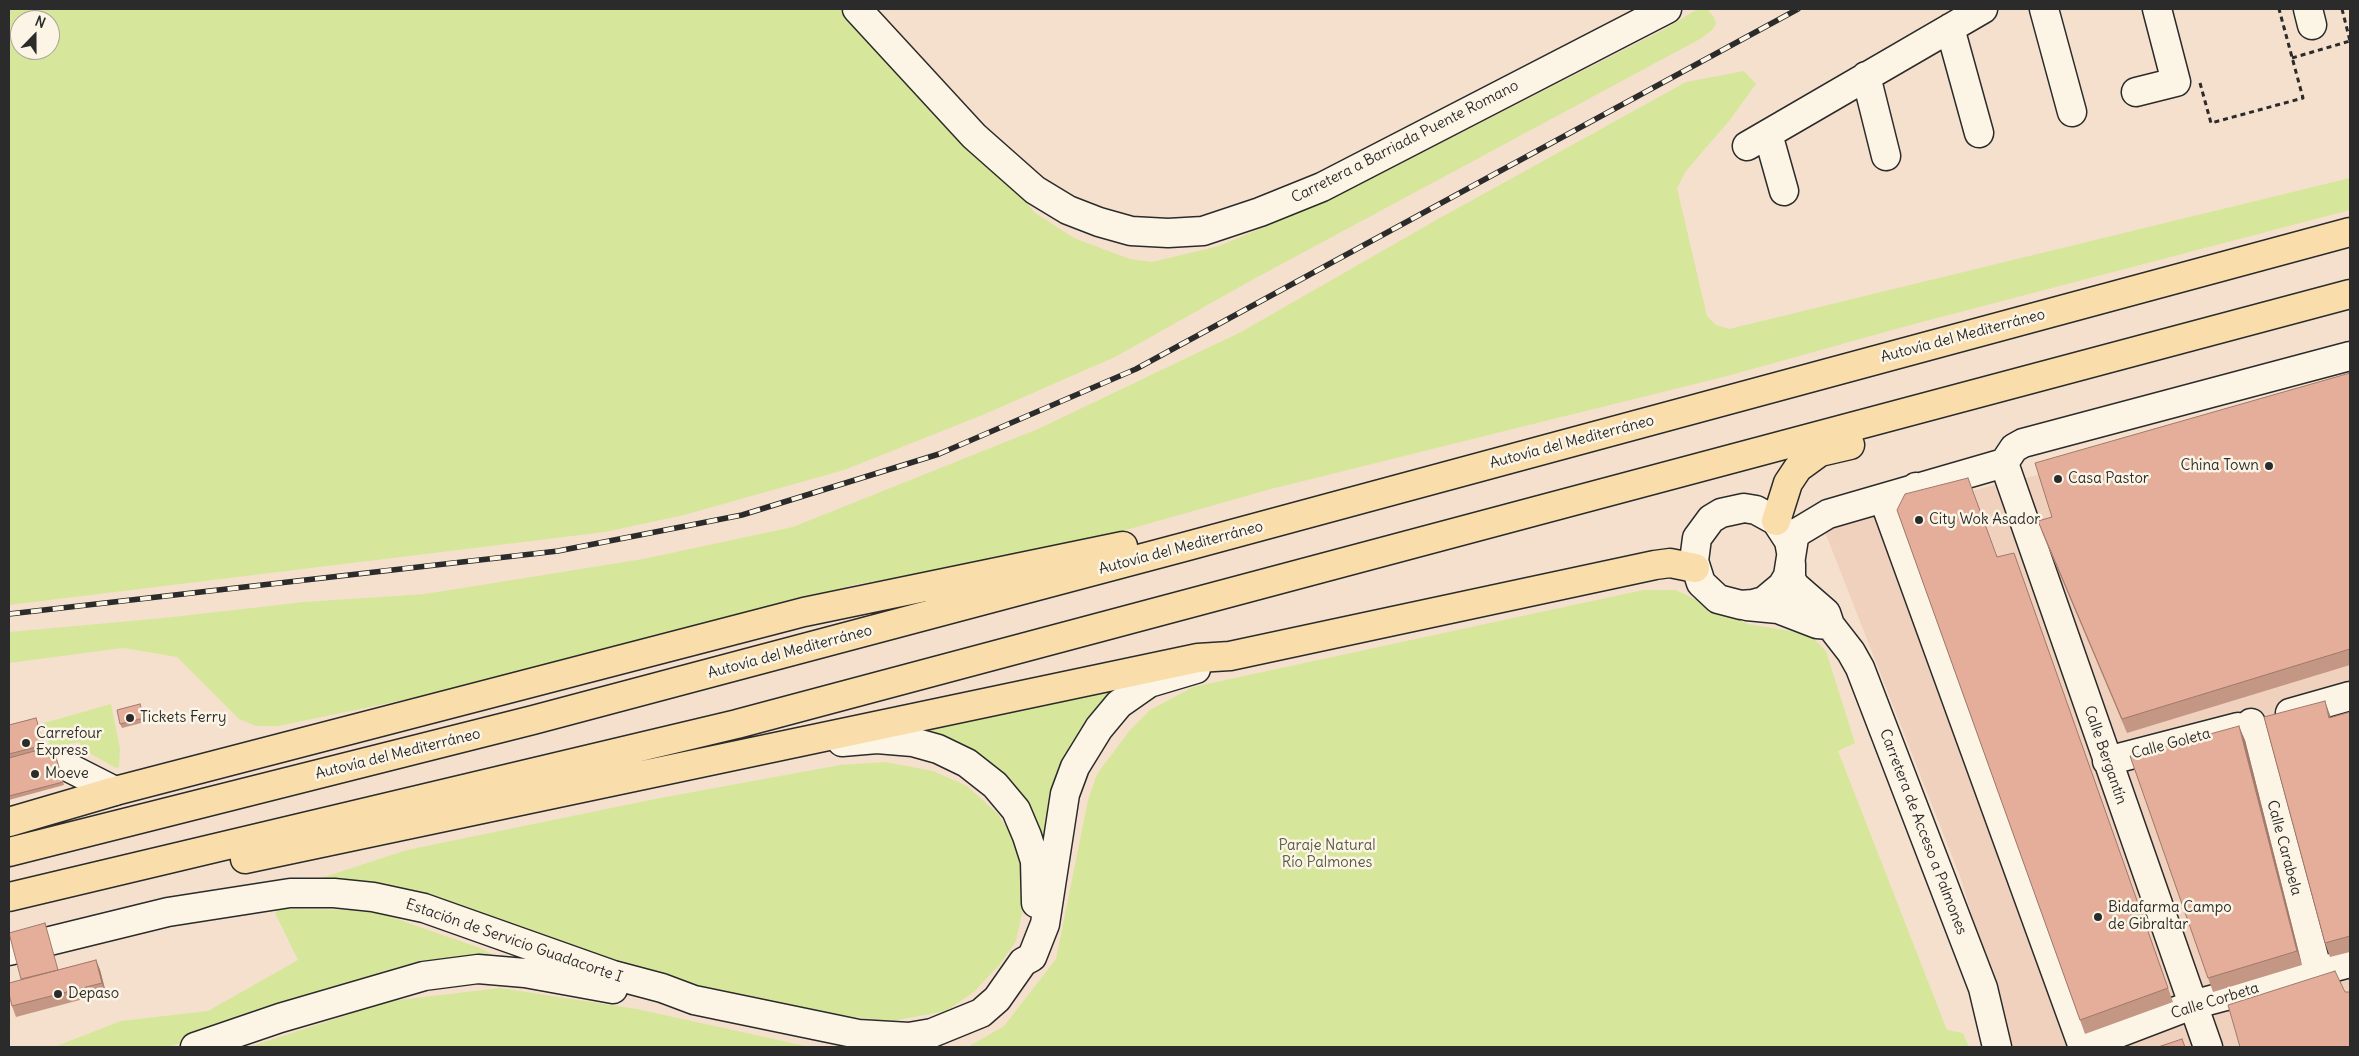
<!DOCTYPE html>
<meta charset="utf-8">
<style>
body{margin:0}
#map{position:relative;width:2359px;height:1056px;overflow:hidden;background:#f5e0ce;font-family:Delius,sans-serif}
canvas{display:block}
.frame{position:absolute;inset:0;border:10px solid #2b2b2b;pointer-events:none}
.north{position:absolute;left:10px;top:10px;width:50px;height:50px;box-sizing:border-box;background:#fcf5e5;border:1px solid #a8a49b;border-radius:50%;rotate:22deg;font-size:14px;font-weight:700;line-height:20px;text-align:center;color:#2b2b2b}
.north::after{content:'';display:block;margin:auto;width:18px;height:22px;background:#2b2b2b;clip-path:polygon(50% 0,100% 100%,50% 72%,0 100%)}
</style>
<div id="map">
<canvas width="2359" height="1056"></canvas>
<div class="frame"></div>
<div class="north">N</div>
</div>
<script>
const g = document.querySelector('canvas').getContext('2d');
g.lineJoin = 'round';
function fillPath(path, color) { g.fillStyle = color; g.fill(path, 'evenodd'); }
const toPath = rows => new Path2D(rows.map(r => 'M' + r).join(''));
function stroke(path, color, width, dash) { g.strokeStyle = color; g.lineWidth = width; g.lineCap = dash ? 'butt' : 'round'; g.setLineDash(dash || []); g.stroke(path); }
function label(font, color, halo, rows, align = 'center') {
  g.font = font + ' Delius,sans-serif'; g.lineWidth = 5; g.setLineDash([]); g.textBaseline = 'middle'; g.strokeStyle = halo; g.fillStyle = color; for (const [text, x, y, turn = 0] of rows) {
    g.save(); g.translate(x, y); g.rotate((+turn || 0) * Math.PI / 180); g.textAlign = isNaN(turn) ? turn : align; if (halo) g.strokeText(text, 0, 0); g.fillText(text, 0, 0); g.restore();
  }
}
const built = toPath([
 [2350,399,2350,1047,2011,1047,1961,879,1823,527]
]);
const green = toPath([
 [9,9,842,9,925,101,1014,186,1034,212,1074,238,1130,259,1152,262,1219,246,1333,198,1663,30,1696,10,1707,9,1714,17,1716,24,1712,30,1700,39,1252,280,1115,357,985,414,844,470,684,515,605,532,9,605],
 [20,20,50,20,50,50,20,50],
 [1744,71,1756,84,1729,121,1686,171,1677,188,1707,316,1716,325,1729,329,2350,178,2350,210,1903,327,1731,375,1271,489,1027,558,857,584,462,688,278,726,256,726,239,719,177,657,123,648,9,663,9,632,164,618,304,602,425,594,643,559,793,527,1038,429,1241,332,1438,219,1686,82],
 [1643,590,1676,590,1748,624,1809,634,1826,651,1855,743,1838,751,1947,1030,1963,1033,1969,1047,968,1047,1004,1026,1056,959,1088,800,1097,774,1130,730,1150,710,1193,687],
 [1126,686,1046,854,1033,823,906,731],
 [111,704,120,749,119,767,116,768,82,749,80,742,50,747,44,723],
 [885,762,933,771,967,786,998,814,1016,843,1027,891,1016,941,1001,963,974,992,946,1011,892,1021,827,1014,660,977,441,903,371,883,321,878,407,850,655,799,840,765],
 [279,909,371,910,480,948,490,953,494,959,316,999,168,1047,54,1047,121,1021,208,1011,298,960,275,913],
 [500,988,637,1009,810,1047,249,1047,390,1001]
]);
const path = toPath([
 [2342,9,2350,41],
 [2292,58,2350,41],
 [2200,83,2211,123,2303,98,2279,9]
]);
const minor = toPath([
 [857,9,974,136,1035,190,1068,210,1099,222,1131,231,1168,233,1203,231,1260,212,1322,187,1667,9],
 [2044,9,2072,112],
 [2308,9,2312,25],
 [1950,28,1979,133],
 [1866,76,1886,156],
 [2136,92,2176,82,2157,9],
 [1768,134,1784,191],
 [1747,146,1983,9],
 [2004,463,2208,1047],
 [2004,463,2014,448,2023,443,2350,356],
 [1916,487,1888,511,2083,1047],
 [1791,552,1789,541,1776,521,1756,510,1744,508,1721,513,1711,519,1697,538,1694,561,1701,583,1718,599,1741,605,1753,604,1764,601,1782,586,1788,576,1794,538,1798,532,1828,514,2004,463],
 [1791,564,1791,579,1795,586,1826,613,1830,625,1851,652,1860,668,1983,988,1997,1047],
 [1747,606,1778,609,1817,624,1830,625],
 [2290,713,2350,696],
 [2251,723,2318,972],
 [842,742,877,739,913,742,938,749,967,763,995,785,1016,810,1027,836,1035,861,1036,903],
 [2107,761,2238,727],
 [58,762,115,791],
 [9,951,168,912,290,893,334,893,373,897,424,908,613,975,662,988,694,1000,858,1034,909,1037,932,1033,981,1013,997,999,1023,962,1032,957,1045,924,1065,794,1075,767,1099,728,1119,704,1149,683,1196,669],
 [195,1047,280,1018,424,976,478,969,525,973,613,989],
 [2082,1047,2192,1005,2350,963]
]);
const highway = toPath([
 [1776,521,1788,483,1798,468,1820,452,1850,445],
 [9,822,115,791,804,612,1123,546],
 [9,852,533,720,1184,547,2350,232],
 [245,859,1198,658,1230,656,1655,565,1670,563,1695,568],
 [9,897,737,724,2350,294]
]);
const rail = toPath([
 [9,614,558,551,742,515,939,454,1136,369,1798,9]
]);
const wall = toPath([
 [2350,373,2350,665,2127,733,2043,535,2038,521,2052,517],
 [1897,510,1997,557,2014,553,2173,1002,2085,1034],
 [141,707,145,722,122,728,120,724],
 [2350,712,2350,952,2330,957,2325,943,2331,718],
 [36,718,45,748,53,746,64,785,9,800,9,725],
 [2245,740,2302,965,2213,992,2130,756],
 [96,960,100,970,106,993,16,1017,12,1006,21,979]
]);
const shadedWall = toPath([
 [2325,701,2330,715,2334,732,2329,718],
 [2239,726,2245,740,2302,965,2297,951],
 [96,960,100,970,106,993,102,983]
]);
const building = toPath([
 [2350,373,2350,649,2122,719,2038,521,2052,517,2035,463,2350,373],
 [1968,478,1997,557,2014,553,2168,988,2080,1020,1897,510,1905,494,1968,478],
 [2325,701,2329,718,2350,712,2350,936,2325,943,2264,717,2325,701],
 [140,704,144,718,120,724,117,710,140,704],
 [36,718,44,745,9,754,9,725,36,718],
 [2239,726,2297,951,2208,978,2130,756,2239,726],
 [53,746,63,782,9,796,9,758,53,746],
 [45,923,58,970,21,979,9,933,45,923],
 [96,960,102,983,12,1006,9,994,9,983,96,960],
 [2335,971,2345,992,2350,992,2350,1047,2240,1047,2228,1005,2335,971],
 [2182,1039,2185,1047,2158,1047,2182,1039]
]);
const markers = [
 [2269,466,5,"#2b2b2b"],
 [2058,479,5,"#2b2b2b"],
 [1919,520,5,"#2b2b2b"],
 [130,718,5,"#2b2b2b"],
 [26,743,5,"#2b2b2b"],
 [35,774,5,"#2b2b2b"],
 [2098,917,5,"#2b2b2b"],
 [58,994,5,"#2b2b2b"]
];
const streetNames = [
 ["Carretera a Barriada Puente Romano",1405,142,-27],
 ["Autovía del Mediterráneo",1963,336,-15],
 ["Autovía del Mediterráneo",1572,442,-15],
 ["Autovía del Mediterráneo",1181,548,-15],
 ["Autovía del Mediterráneo",790,652,-15],
 ["Calle Goleta",2171,744,-15],
 ["Autovía del Mediterráneo",398,754,-14],
 ["Calle Bergantín",2105,755,71],
 ["Carretera de Acceso a Palmones",1923,832,69],
 ["Calle Carabela",2284,848,75],
 ["Estación de Servicio Guadacorte I",514,941,19],
 ["Calle Corbeta",2215,1001,-17]
];
const poiNames = [
 ["China Town",2259,466,"right"],
 ["Casa Pastor",2068,479],
 ["City Wok Asador",1929,520],
 ["Tickets Ferry",140,718],
 ["Carrefour",36,734],
 ["Express",36,751],
 ["Moeve",45,774],
 ["Bidafarma Campo",2108,908],
 ["de Gibraltar",2108,925],
 ["Depaso",68,994]
];
const parkNames = [
 ["Paraje Natural",1327,846],
 ["Río Palmones",1327,863]
];
fillPath(built, '#f0d1be');
fillPath(green, '#d6e79b');
stroke(minor, '#2b2b2b', 31);
stroke(highway, '#2b2b2b', 31);
stroke(path, '#2b2b2b', 3, [5, 4]);
stroke(minor, '#fcf5e5', 28);
stroke(highway, '#f9ddab', 28);
stroke(rail, '#2b2b2b', 5.5);
stroke(rail, '#fcf5e5', 4, [11]);
fillPath(wall, '#c49684');
fillPath(shadedWall, '#a07a6c');
fillPath(building, '#e4ae9a');
stroke(building, '#a07a6c', 1);
for (const [x, y, r, color] of markers) { const dot = new Path2D(); dot.arc(x, y, r, 0, 2 * Math.PI); g.fillStyle = color; g.fill(dot); stroke(dot, '#fcf5e5', 2); }
label('15px', '#2b2b2b', '#fcf5e5', streetNames);
label('15px', '#2b2b2b', '#fcf5e5', poiNames, 'left');
label('15px', '#565a47', '#fcf5e5', parkNames);
</script>
